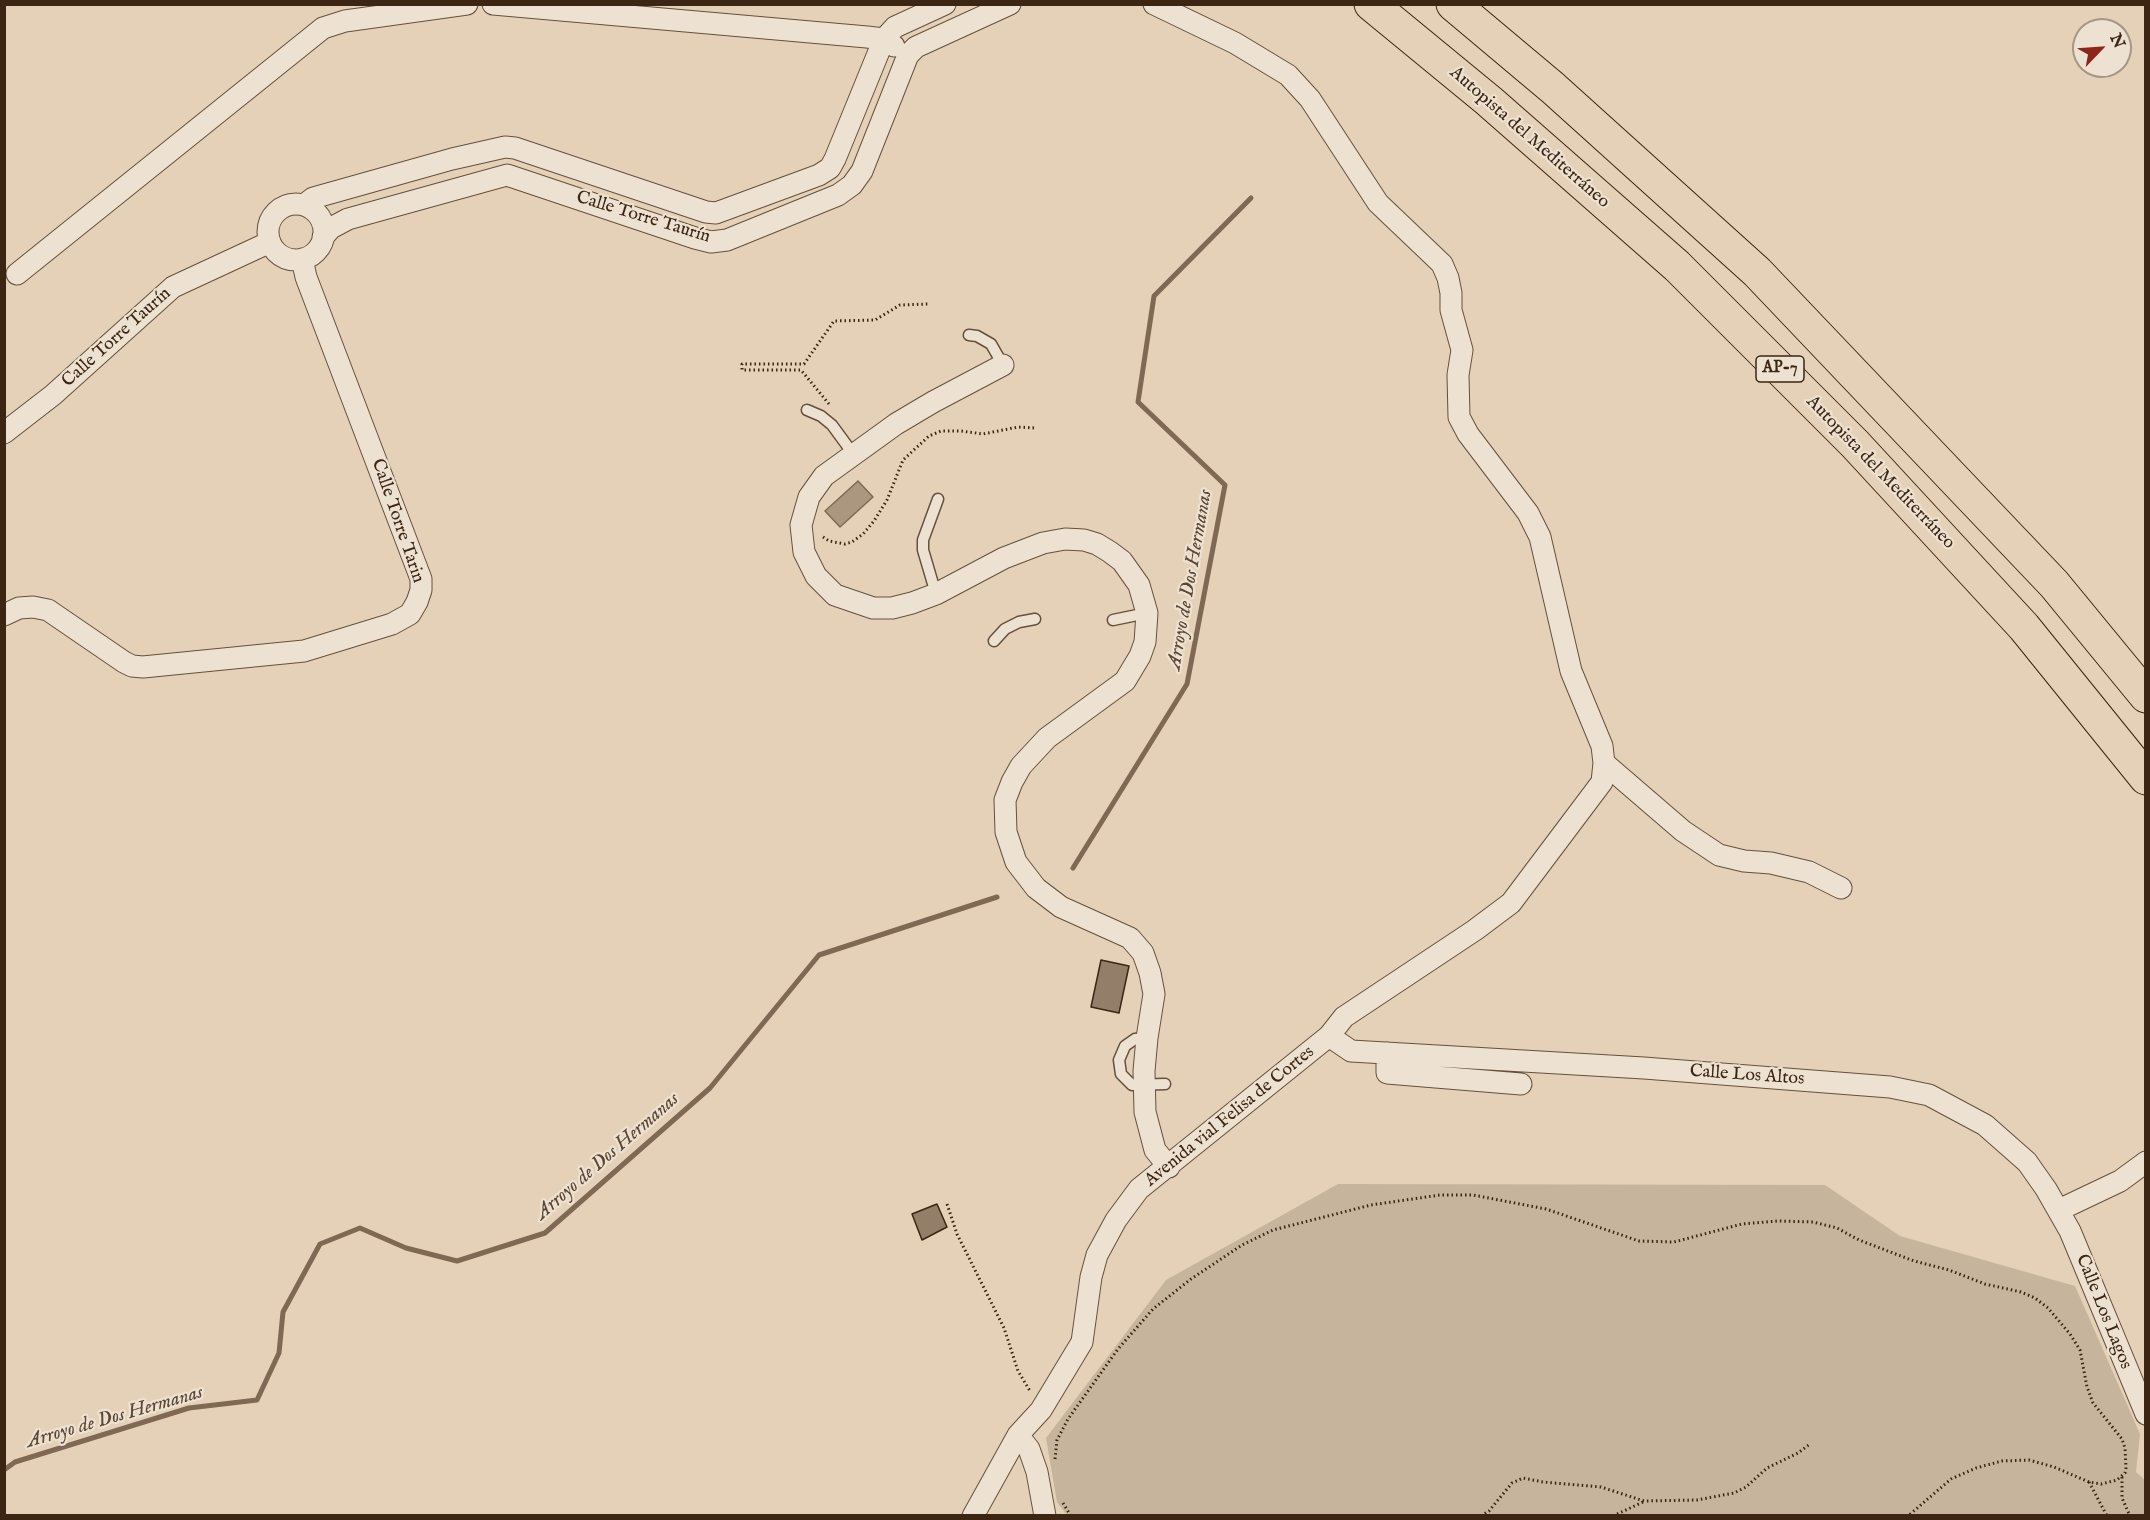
<!DOCTYPE html>
<meta charset="utf-8">
<style>
body{margin:0}
#map{position:relative;width:2150px;height:1520px;overflow:hidden;background:#e4d1b8;font-family:"IM FELL English",serif}
canvas{display:block}
.frame{position:absolute;inset:0;border:6px solid #3c2513;pointer-events:none}
.north{position:absolute;left:2072px;top:18px;width:60px;height:60px;box-sizing:border-box;background:#ede1d1;border:2px solid #a69685;border-radius:50%;rotate:65deg;font-size:16px;font-weight:700;line-height:24px;text-align:center;color:#3c2513}
.north::after{content:'';display:block;margin:auto;width:21px;height:27px;background:#8f2418;clip-path:polygon(50% 0,100% 100%,50% 72%,0 100%)}
</style>
<div id="map">
<canvas width="2150" height="1520"></canvas>
<div class="frame"></div>
<div class="north">N</div>
</div>
<script>
const g = document.querySelector('canvas').getContext('2d');
g.lineJoin = 'round';
function fillPath(path, color) { g.fillStyle = color; g.fill(path, 'evenodd'); }
const toPath = rows => new Path2D(rows.map(r => 'M' + r).join(''));
function stroke(path, color, width, dash) { g.strokeStyle = color; g.lineWidth = width; g.lineCap = dash ? 'butt' : 'round'; g.setLineDash(dash || []); g.stroke(path); }
function label(font, color, halo, rows, align = 'center') {
  g.font = font + ' "IM FELL English",serif'; g.lineWidth = 4.5; g.setLineDash([]); g.textBaseline = 'middle'; g.strokeStyle = halo; g.fillStyle = color; for (const [text, x, y, turn = 0] of rows) {
    g.save(); g.translate(x, y); g.rotate((+turn || 0) * Math.PI / 180); g.textAlign = isNaN(turn) ? turn : align; if (halo) g.strokeText(text, 0, 0); g.fillText(text, 0, 0); g.restore();
  }
}
const green = toPath([
 [1338,1184,1825,1185,1900,1236,2075,1286,2140,1434,2136,1472,2145,1480,2145,1515,1067,1515,1057,1502,1046,1438,1166,1280]
]);
const water = toPath([
 [858,481,873,497,840,527,825,511,858,481]
]);
const stream = toPath([
 [1073,868,1187,684,1225,485,1138,402,1154,296,1251,198],
 [4,1470,15,1462,189,1408,257,1400,279,1353,283,1312,320,1244,360,1228,406,1248,457,1261,545,1233,710,1088,819,955,997,897]
]);
const building = toPath([
 [1101,960,1129,966,1119,1013,1091,1007,1101,960],
 [937,1204,947,1227,922,1240,912,1214,937,1204]
]);
const path = toPath([
 [829,404,801,370,742,370,742,364,804,364,834,321,875,320,900,305,928,304],
 [823,537,829,541,845,544,852,542,863,534,874,521,887,500,903,460,929,436,941,431,961,431,983,434,1018,427,1036,428],
 [947,1204,957,1234,1004,1328,1018,1371,1030,1391],
 [1055,1459,1057,1440,1068,1419,1118,1349,1153,1309,1191,1279,1242,1245,1273,1230,1371,1205,1440,1195,1473,1195,1546,1209,1639,1241,1674,1242,1742,1224,1777,1221,1813,1222,1837,1228,1859,1240,1914,1261,1949,1270,1985,1284,2021,1292,2035,1298,2048,1308,2070,1334,2080,1350,2087,1387,2093,1403,2122,1439,2125,1448,2126,1468,2125,1473,2117,1480,2101,1484,2089,1482,2054,1467,2029,1460,2002,1461,1976,1468,1951,1479,1908,1516],
 [2122,1477,2122,1498,2130,1516],
 [2089,1482,2107,1516],
 [1063,1503,1071,1516],
 [1481,1516,1489,1511,1512,1483,1523,1478,1543,1482,1601,1487,1644,1501,1697,1500,1734,1493,1746,1487,1767,1468,1798,1453,1810,1444],
 [1613,1516,1643,1502]
]);
const lane = toPath([
 [969,335,977,336,991,344,1003,365],
 [807,410,821,416,832,425,854,455],
 [936,594,923,550,923,540,938,499],
 [1113,620,1147,613],
 [994,641,1005,629,1019,622,1035,619],
 [1147,1038,1135,1039,1125,1046,1119,1060,1121,1074,1132,1085,1165,1084]
]);
const street = toPath([
 [493,4,867,37,884,39,894,46],
 '268 232a28 28 0 1 1 56 0a28 28 0 1 1-56 0Z',
 [304,205,313,198,452,159,505,147,515,148,706,212,716,213,819,175,830,168,835,159,884,39,895,27,945,4],
 [323,237,331,228,348,219,507,175,695,238,711,242,727,240,838,195,852,185,862,171,908,55,916,47,1010,4],
 [17,274,323,28,345,21,467,4],
 [1003,365,933,402,896,424,824,476,809,497,801,525,804,552,816,576,835,595,873,608,892,608,912,603,936,594,1004,558,1043,543,1065,539,1084,540,1097,544,1110,552,1122,561,1139,585,1147,613,1145,642,1140,656,1125,681,1047,738,1021,766,1012,782,1005,800,1006,832,1016,862,1036,888,1061,907,1130,938,1143,953,1150,973,1154,994,1147,1038,1144,1071,1145,1112,1155,1150,1169,1167],
 [4,433,53,395,173,287,270,242],
 [4,615,19,608,33,607,48,610,124,662,132,666,143,667,304,651,392,624,410,614,417,602,421,590,421,579,306,277,302,259],
 [1604,763,1683,831,1719,855,1744,861,1771,863,1809,872,1841,888],
 [1329,1036,1351,1051,1644,1068,1890,1087,1929,1095,1985,1125,2027,1162,2046,1189,2070,1231,2146,1414],
 [1387,1053,1387,1073,1521,1084],
 [2059,1210,2120,1181,2146,1162],
 [1018,1435,1029,1449,1037,1472,1045,1516],
 [973,1516,1018,1435,1041,1410,1082,1342,1091,1277,1097,1255,1116,1220,1139,1189,1329,1036,1344,1017,1475,930,1511,903,1602,782,1604,763,1602,746,1571,671,1540,537,1528,513,1468,434,1459,417,1458,375,1462,350,1451,310,1451,293,1448,278,1442,264,1378,203,1310,99,1288,75,1235,43,1154,4]
]);
const highway = toPath([
 [1371,4,1489,101,1677,266,1855,444,2024,627,2146,778],
 [1453,4,1553,88,1757,272,2054,584,2146,696]
]);
const shields = [
 [1780,369,48]
];
const shieldNames = [
 ["AP-7",1780,369]
];
const streetNames = [
 ["Autopista del Mediterráneo",1529,138,41],
 ["Calle Torre Taurín",643,218,17],
 ["Calle Torre Taurín",117,338,-42],
 ["Autopista del Mediterráneo",1880,473,46],
 ["Calle Torre Tarin",397,521,71],
 ["Calle Los Altos",1747,1076,4],
 ["Avenida vial Felisa de Cortes",1230,1117,-39],
 ["Calle Los Lagos",2103,1312,68]
];
const waterNames = [
 ["Arroyo de Dos Hermanas",1191,580,-80],
 ["Arroyo de Dos Hermanas",608,1157,-41],
 ["Arroyo de Dos Hermanas",115,1418,-16]
];
fillPath(green, '#c7b49c');
fillPath(water, '#ab9780');
stroke(water, '#7f6954', 1.5);
stroke(stream, '#7f6954', 5);
fillPath(building, '#937e69');
stroke(building, '#3c2513', 1.5);
stroke(lane, '#66503c', 13);
stroke(street, '#66503c', 23);
stroke(highway, '#3c2513', 35);
stroke(path, '#3c2513', 3, [1.5, 3]);
stroke(lane, '#ede1d1', 10);
stroke(street, '#ede1d1', 21);
stroke(highway, '#e4d1b8', 33);
for (const [x, y, w] of shields) { const box = new Path2D(); box.roundRect(x - w / 2, y - 13, w, 26, 4.5); g.fillStyle = '#ede1d1'; g.fill(box); stroke(box, '#3c2513', 1.5); }
label('bold 16px', '#3c2513', null, shieldNames);
label('18px', '#3c2513', '#ede1d1', streetNames);
label('italic 20px', '#5d4734', '#ede1d1', waterNames);
</script>
